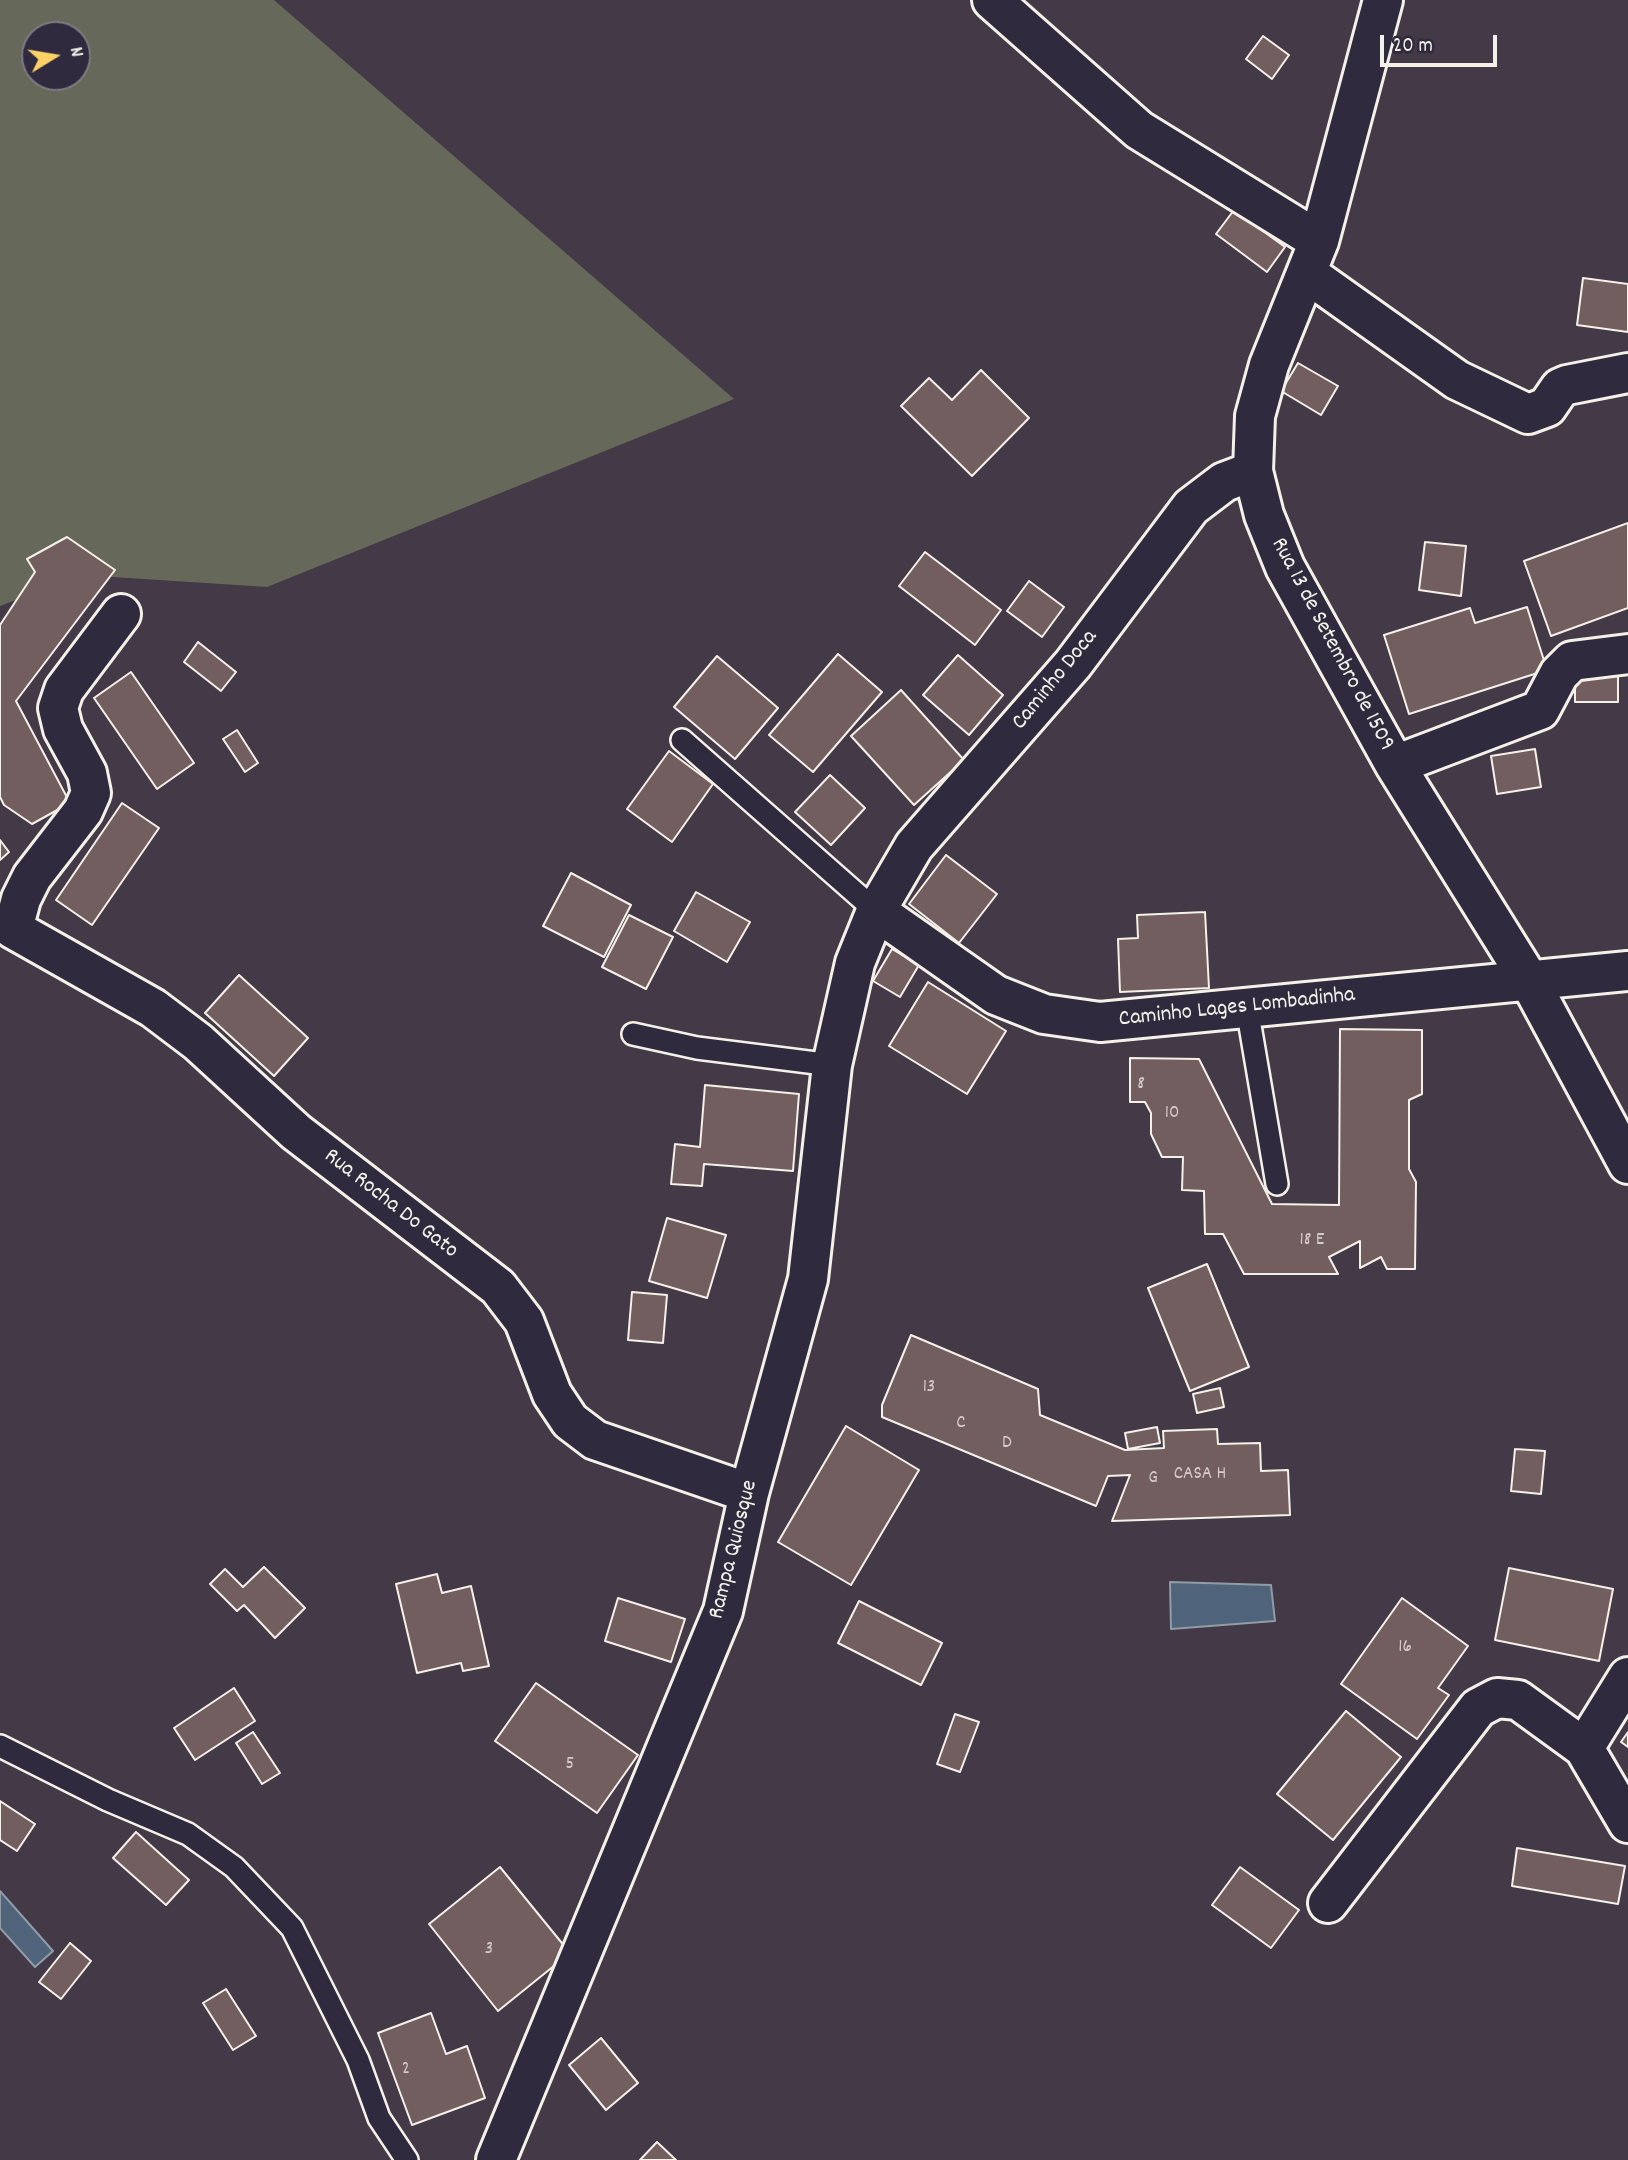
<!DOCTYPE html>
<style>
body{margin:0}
#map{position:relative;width:1628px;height:2160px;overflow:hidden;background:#433947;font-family:Dekko,sans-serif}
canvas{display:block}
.north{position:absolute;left:21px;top:21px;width:70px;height:70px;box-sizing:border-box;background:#2f2a3d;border:2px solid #7e7a81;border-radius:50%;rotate:79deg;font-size:19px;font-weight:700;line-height:28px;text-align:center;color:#f4f1e8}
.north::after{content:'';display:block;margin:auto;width:24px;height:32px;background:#ffd166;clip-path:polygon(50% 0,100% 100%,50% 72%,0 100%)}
.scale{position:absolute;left:1380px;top:35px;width:117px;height:32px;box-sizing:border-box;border:4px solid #f4f1e8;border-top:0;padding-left:9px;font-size:21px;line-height:24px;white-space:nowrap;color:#f4f1e8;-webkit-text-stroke:5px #2f2a3d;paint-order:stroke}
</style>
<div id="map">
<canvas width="1628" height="2160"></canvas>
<div class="north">N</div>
<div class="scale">20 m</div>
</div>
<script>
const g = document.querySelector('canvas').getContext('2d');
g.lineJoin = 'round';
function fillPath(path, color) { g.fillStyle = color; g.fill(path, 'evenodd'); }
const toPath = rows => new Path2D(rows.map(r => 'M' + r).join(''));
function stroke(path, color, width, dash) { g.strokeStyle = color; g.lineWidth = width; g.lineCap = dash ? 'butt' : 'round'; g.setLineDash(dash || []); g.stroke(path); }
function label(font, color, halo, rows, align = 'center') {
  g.font = font + ' Dekko,sans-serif'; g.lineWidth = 7; g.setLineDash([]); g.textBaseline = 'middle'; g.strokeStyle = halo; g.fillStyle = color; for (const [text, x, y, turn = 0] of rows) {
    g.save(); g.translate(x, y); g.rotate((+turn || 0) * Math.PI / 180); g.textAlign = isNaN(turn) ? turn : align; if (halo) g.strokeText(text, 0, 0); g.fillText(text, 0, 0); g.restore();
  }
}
const green = toPath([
 [0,0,274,0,734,399,267,587,82,575,0,606],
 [35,35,77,35,77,77,35,77]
]);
const water = toPath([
 [1170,1582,1271,1585,1275,1621,1171,1629,1170,1582],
 [0,1891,53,1951,35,1967,0,1928,0,1891]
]);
const building = toPath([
 [1263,36,1289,55,1272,79,1246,59,1263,36],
 [1234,210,1285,247,1267,272,1216,234,1234,210],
 [1583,278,1628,284,1628,332,1577,325,1583,278],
 [1298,363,1338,386,1321,415,1281,391,1298,363],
 [981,370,1029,418,972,476,901,406,929,378,952,400,981,370],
 [1628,523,1628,608,1551,636,1524,561,1628,523],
 [67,537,115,570,16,701,70,803,32,824,4,805,0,797,0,625,35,572,27,559,67,537],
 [1425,542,1466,546,1461,596,1419,590,1425,542],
 [925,552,1001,610,975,645,899,586,925,552],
 [1029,581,1064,607,1042,637,1007,611,1029,581],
 [1527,607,1547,670,1409,714,1384,635,1470,608,1475,623,1527,607],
 [198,642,236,672,221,691,184,662,198,642],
 [838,654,882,692,813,772,769,735,838,654],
 [958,655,1003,695,969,735,923,695,958,655],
 [717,656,778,708,735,759,674,707,717,656],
 [131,672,194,763,157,789,94,698,131,672],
 [1575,676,1618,676,1618,702,1575,702,1575,676],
 [901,690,964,760,914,805,851,736,901,690],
 [237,730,258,763,245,772,223,739,237,730],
 [1535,749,1541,787,1497,794,1491,756,1535,749],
 [669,751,713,784,672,842,627,809,669,751],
 [830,775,865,808,831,845,795,812,830,775],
 [122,803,159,828,92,925,56,900,122,803],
 [0,840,9,852,0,860,0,840],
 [946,855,997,894,959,943,909,904,946,855],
 [571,873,631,905,604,957,543,926,571,873],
 [696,892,750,922,727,962,674,931,696,892],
 [1205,912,1209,988,1120,992,1118,939,1138,938,1137,915,1205,912],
 [629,915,673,937,646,989,602,967,629,915],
 [892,949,919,965,900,997,873,981,892,949],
 [239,975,308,1038,274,1076,205,1013,239,975],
 [928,982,1006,1031,967,1094,889,1046,928,982],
 [1340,1029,1422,1030,1422,1094,1409,1100,1409,1169,1416,1182,1415,1269,1387,1269,1381,1257,1360,1268,1360,1241,1329,1257,1338,1274,1244,1274,1223,1234,1205,1234,1204,1191,1182,1190,1183,1157,1162,1157,1151,1134,1151,1113,1145,1102,1130,1102,1130,1058,1199,1059,1272,1204,1339,1205,1340,1029],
 [705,1085,799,1094,793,1171,704,1164,702,1186,671,1184,675,1144,700,1147,705,1085],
 [667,1218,726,1235,707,1298,649,1281,667,1218],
 [1207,1264,1249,1367,1190,1391,1148,1288,1207,1264],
 [632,1292,667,1295,663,1343,628,1340,632,1292],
 [911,1335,1038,1389,1040,1415,1125,1450,1164,1448,1163,1431,1217,1429,1218,1444,1260,1443,1261,1471,1288,1470,1290,1515,1112,1521,1130,1475,1108,1476,1096,1506,882,1417,882,1405,911,1335],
 [1220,1388,1224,1407,1197,1413,1193,1394,1220,1388],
 [846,1426,919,1470,851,1585,778,1542,846,1426],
 [1157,1427,1160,1443,1128,1449,1125,1433,1157,1427],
 [1515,1449,1545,1451,1541,1494,1511,1491,1515,1449],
 [264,1567,305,1608,275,1638,244,1605,237,1611,210,1584,225,1569,243,1587,264,1567],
 [1509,1568,1613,1589,1599,1661,1495,1640,1509,1568],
 [437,1574,442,1593,471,1586,489,1666,463,1671,461,1663,417,1673,396,1584,437,1574],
 [618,1598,685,1619,671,1662,605,1641,618,1598],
 [1402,1598,1468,1646,1438,1688,1449,1695,1417,1739,1341,1684,1402,1598],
 [859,1601,942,1643,921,1685,838,1643,859,1601],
 [536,1683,638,1755,597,1813,495,1741,536,1683],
 [234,1688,255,1721,195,1760,174,1728,234,1688],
 [1346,1711,1401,1757,1333,1840,1277,1794,1346,1711],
 [955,1714,979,1722,960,1772,937,1764,955,1714],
 [253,1732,280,1773,262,1784,236,1743,253,1732],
 [1628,1732,1628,1747,1621,1742,1628,1732],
 [0,1801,35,1824,17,1851,0,1840,0,1801],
 [136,1832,189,1880,166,1905,113,1858,136,1832],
 [1517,1848,1625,1866,1618,1904,1512,1886,1517,1848],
 [500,1867,570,1953,498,2011,429,1924,500,1867],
 [1240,1867,1299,1910,1271,1948,1212,1905,1240,1867],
 [70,1943,91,1961,61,1999,39,1982,70,1943],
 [226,1989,256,2036,233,2050,203,2003,226,1989],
 [431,2013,446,2054,467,2046,485,2098,412,2125,378,2033,431,2013],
 [601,2038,638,2083,606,2110,569,2065,601,2038],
 [657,2142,676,2160,640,2160,657,2142]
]);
const service = toPath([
 [682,740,876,911],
 [1247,1008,1277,1184],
 [633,1034,697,1048,832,1065],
 [0,1746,108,1800,188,1834,234,1867,292,1928,358,2060,379,2118,407,2160]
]);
const minor = toPath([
 [992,0,1139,130,1319,241],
 [1383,0,1319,241,1269,365,1255,416,1253,471,1264,515,1285,567,1395,765,1529,980,1628,1164],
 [1308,274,1457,380,1528,414,1547,407,1560,388,1567,385,1628,373],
 [1395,765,1540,710,1559,674,1572,661,1628,654],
 [876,911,996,995,1044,1014,1100,1022,1628,971],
 [13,929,153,1008,198,1042,296,1132,498,1287,524,1321,552,1394,570,1421,595,1440,749,1493],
 [13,929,21,899,32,877,83,811,91,793,87,773,63,729,58,708,64,690,121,614],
 [1628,1677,1584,1748,1628,1823],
 [1328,1903,1478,1708,1497,1698,1518,1700,1584,1748],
 [496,2160,723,1611,749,1493,808,1279,832,1065,855,963,876,911,914,846,1073,664,1191,507,1224,482,1253,471]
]);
const numberNames = [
 ["8",1141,1085],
 ["10",1172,1114],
 ["18 E",1312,1241],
 ["13",929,1388],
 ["C",961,1424],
 ["D",1007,1444],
 ["CASA H",1200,1475],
 ["G",1153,1479],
 ["16",1405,1648],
 ["5",570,1765],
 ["3",489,1950],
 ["2",406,2070]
];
const streetNames = [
 ["Rua 13 de Setembro de 1509",1331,645,62],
 ["Caminho Doca",1056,681,-51],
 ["Caminho Lages Lombadinha",1237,1009,-6],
 ["Rua Rocha Do Gato",390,1205,38],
 ["Rampa Quiosque",735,1550,-76]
];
fillPath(green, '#666859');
fillPath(water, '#4f647a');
stroke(water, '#919ca6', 2);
fillPath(building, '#725d5f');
stroke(building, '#f4f1e8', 2);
stroke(service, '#f4f1e8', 26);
stroke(minor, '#f4f1e8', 44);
stroke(service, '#2f2a3d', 21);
stroke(minor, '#2f2a3d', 38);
label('19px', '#d4ccc6', null, numberNames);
label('23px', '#f4f1e8', '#2f2a3d', streetNames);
</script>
